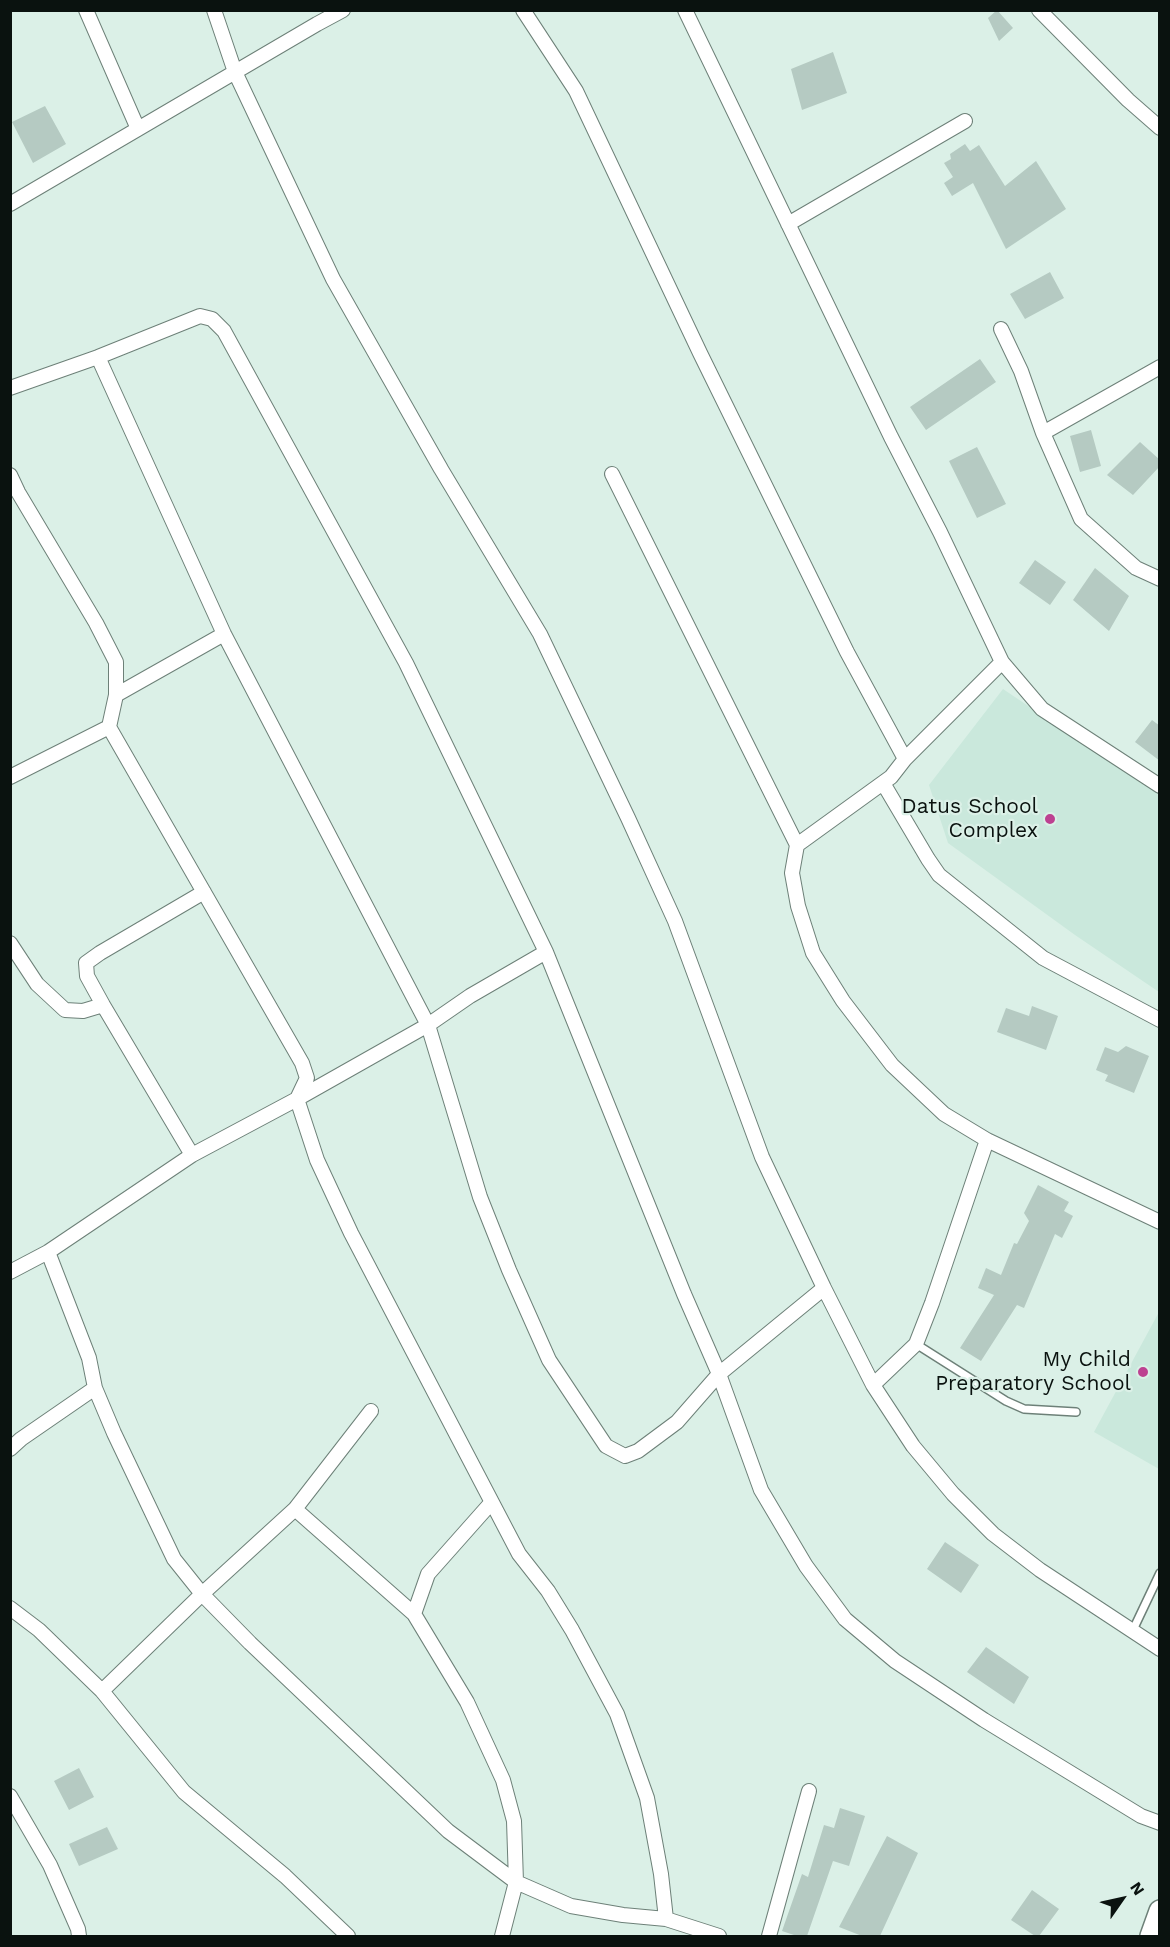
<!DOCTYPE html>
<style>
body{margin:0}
#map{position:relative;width:1170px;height:1947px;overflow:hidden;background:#dbf0e7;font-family:"Work Sans",sans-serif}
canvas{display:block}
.frame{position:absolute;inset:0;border:12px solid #0a120f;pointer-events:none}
.north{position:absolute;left:1092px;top:1869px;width:60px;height:60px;-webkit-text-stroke:4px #dbf0e7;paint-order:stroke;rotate:56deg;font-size:16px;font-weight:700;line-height:24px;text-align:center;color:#0a120f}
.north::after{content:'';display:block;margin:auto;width:21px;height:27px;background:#0a120f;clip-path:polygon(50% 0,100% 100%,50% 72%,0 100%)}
</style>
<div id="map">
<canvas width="1170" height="1947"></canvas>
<div class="frame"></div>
<div class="north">N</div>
</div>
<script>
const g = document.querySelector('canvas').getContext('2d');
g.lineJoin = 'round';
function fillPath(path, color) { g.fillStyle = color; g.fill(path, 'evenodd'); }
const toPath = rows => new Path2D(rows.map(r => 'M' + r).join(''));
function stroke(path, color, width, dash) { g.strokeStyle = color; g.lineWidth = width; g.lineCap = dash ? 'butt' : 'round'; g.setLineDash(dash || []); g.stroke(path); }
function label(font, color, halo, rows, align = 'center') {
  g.font = font + ' "Work Sans",sans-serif'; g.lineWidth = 4.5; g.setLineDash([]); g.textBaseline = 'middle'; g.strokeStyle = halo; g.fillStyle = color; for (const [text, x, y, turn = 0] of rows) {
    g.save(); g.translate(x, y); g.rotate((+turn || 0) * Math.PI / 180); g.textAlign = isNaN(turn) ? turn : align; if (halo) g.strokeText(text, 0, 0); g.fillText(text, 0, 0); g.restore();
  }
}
const built = toPath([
 [1003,689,1159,794,1159,992,1075,935,948,843,929,785],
 [1159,1312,1159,1469,1094,1432]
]);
const building = toPath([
 [997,10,1013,28,999,41,988,18],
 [833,52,847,93,802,110,791,69],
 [45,106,66,144,33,163,12,122],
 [965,144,970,151,979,145,1005,186,1036,161,1066,209,1006,249,973,183,952,196,944,183,953,177,944,163,951,159,950,154],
 [1050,272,1064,298,1025,319,1010,294],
 [980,359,996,382,926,430,910,407],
 [1091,430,1101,466,1080,472,1070,436],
 [1140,442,1160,460,1160,466,1133,495,1107,475],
 [977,447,1006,504,977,518,949,461],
 [1035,560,1066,582,1050,605,1019,583],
 [1095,568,1129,596,1109,631,1073,600],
 [1152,720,1160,726,1160,761,1135,742],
 [1032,1006,1058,1016,1046,1050,997,1032,1006,1008,1029,1016],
 [1126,1046,1149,1056,1134,1093,1105,1081,1108,1075,1096,1070,1105,1047,1118,1052],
 [1038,1185,1069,1202,1064,1211,1073,1216,1062,1238,1055,1234,1024,1308,1017,1305,981,1361,960,1348,994,1295,978,1288,986,1268,1001,1275,1014,1243,1017,1244,1029,1221,1024,1213],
 [945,1542,979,1565,961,1593,927,1569],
 [986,1647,1029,1677,1014,1704,967,1672],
 [79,1768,94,1797,69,1810,54,1781],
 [840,1808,865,1816,849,1866,833,1861,807,1936,797,1936,782,1931,802,1874,808,1877,824,1825,834,1828],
 [107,1827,118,1849,79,1866,69,1844],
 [887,1836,918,1853,880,1936,862,1936,839,1927],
 [1032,1890,1059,1909,1039,1936,1035,1936,1011,1920]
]);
const lane = toPath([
 [916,1344,1006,1401,1024,1409,1076,1412],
 [1132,1632,1160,1573]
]);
const street = toPath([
 [86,10,138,129],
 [214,10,235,72,333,279,441,469,540,634,628,818,675,921,762,1157,824,1288,873,1385,913,1446,953,1494,993,1534,1040,1570,1160,1649],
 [523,10,576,91,700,353,847,652,905,759],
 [685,10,891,437,940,532,1002,662,1042,709,1160,786],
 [1039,10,1128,100,1160,128],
 [10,204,317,24,343,10],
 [788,224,965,121],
 [1001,329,1021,371,1043,433,1081,519,1136,568,1160,579],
 [98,357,224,634,428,1025,480,1197,509,1270,549,1360,606,1446,625,1456,638,1451,677,1422,719,1374,824,1288],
 [10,388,98,357,200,316,212,319,224,331,406,663,546,952,684,1294,719,1374,761,1490,806,1566,845,1619,895,1661,984,1720,1141,1816,1160,1823],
 [1043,433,1160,367],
 [612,474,797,845,891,777,905,759,1002,662],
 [10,475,18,492,96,623,116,662,116,695,109,727,302,1063,307,1078,297,1099,317,1160,351,1233,519,1554,548,1591,572,1630,617,1714,647,1798,661,1874,666,1919,719,1936],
 [116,695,224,634],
 [10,777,109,727],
 [883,783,928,859,939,875,1043,958,1160,1020],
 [797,845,792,873,798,906,813,953,843,1001,892,1065,944,1114,987,1140,1160,1222],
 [10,943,37,984,65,1010,83,1011,103,1005],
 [192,1155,103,1005,87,976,86,963,100,953,204,892],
 [48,1252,89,1358,95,1388,114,1433,174,1559,202,1594,250,1643,448,1831,516,1882,571,1906,623,1915,666,1919],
 [10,1272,48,1252,192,1155,297,1099,428,1025,470,996,546,952],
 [873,1385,916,1344,932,1303,987,1140],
 [10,1449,21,1439,95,1388],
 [295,1509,414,1614,467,1702,503,1780,514,1821,516,1882,502,1936],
 [10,1608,39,1630,102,1691,184,1792,285,1876,348,1936],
 [414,1614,428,1574,491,1503],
 [102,1691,202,1594,295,1509,371,1411],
 [10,1796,50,1865,78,1929,79,1936],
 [769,1936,809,1791]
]);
const primary = toPath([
 [1151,1936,1160,1911]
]);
const markers = [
 [1050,819,6,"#bd4191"],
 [1143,1372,6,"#bd4191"]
];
const poiNames = [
 ["Datus School",1038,807],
 ["Complex",1038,831],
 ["My Child",1131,1360],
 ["Preparatory School",1131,1384]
];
fillPath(built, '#cae8dc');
fillPath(building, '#b5cac2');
stroke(lane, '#6d8078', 10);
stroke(street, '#6d8078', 16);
stroke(primary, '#6d8078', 24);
stroke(lane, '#fff', 7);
stroke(street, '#fff', 14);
stroke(primary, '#fff', 21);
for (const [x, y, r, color] of markers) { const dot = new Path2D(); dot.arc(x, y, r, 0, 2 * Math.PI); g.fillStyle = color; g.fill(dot); stroke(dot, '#dbf0e7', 2); }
label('21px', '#0a120f', '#dbf0e7', poiNames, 'right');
</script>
